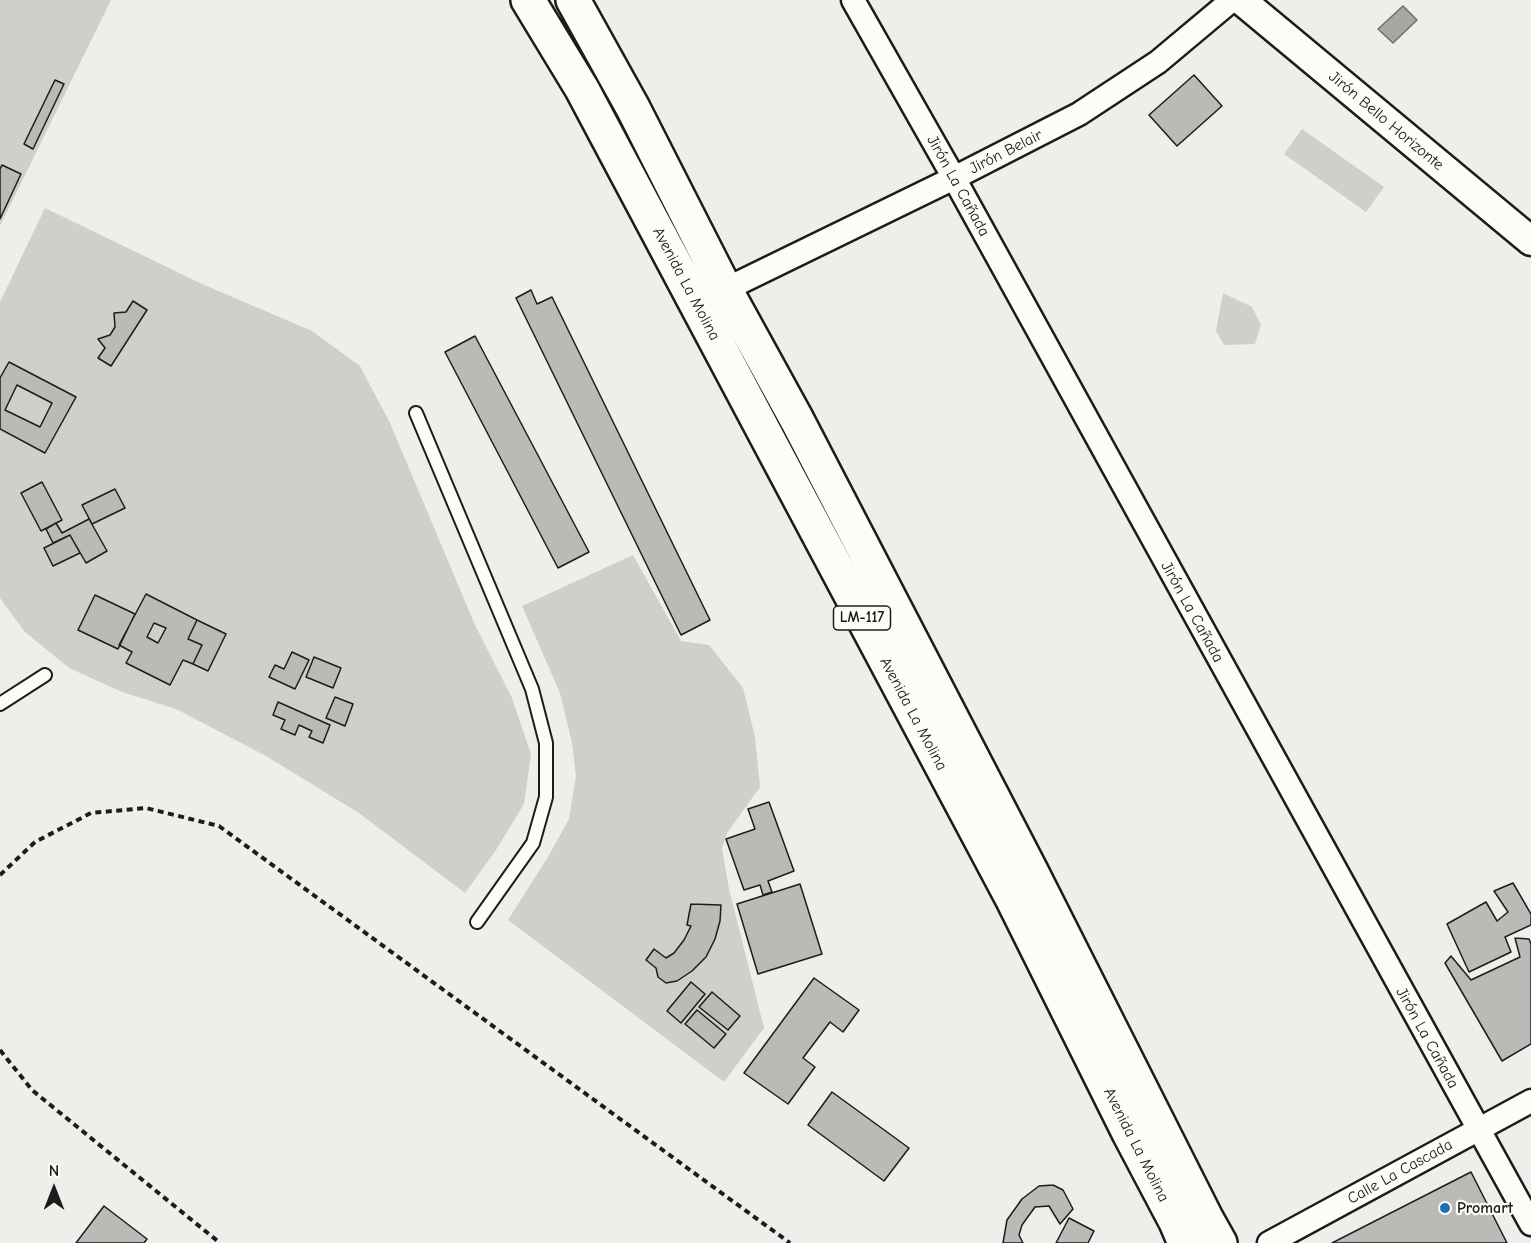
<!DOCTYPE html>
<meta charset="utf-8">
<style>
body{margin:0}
#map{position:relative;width:1531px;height:1243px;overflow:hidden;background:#f0eeea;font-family:"Comic Neue",sans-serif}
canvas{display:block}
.north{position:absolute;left:24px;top:1159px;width:60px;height:60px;-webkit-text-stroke:4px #fdfcf7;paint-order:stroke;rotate:0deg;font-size:16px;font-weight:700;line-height:24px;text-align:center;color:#1c1c1c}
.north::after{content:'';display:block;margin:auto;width:21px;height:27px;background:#1c1c1c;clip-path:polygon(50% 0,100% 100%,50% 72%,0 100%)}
</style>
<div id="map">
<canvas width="1531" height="1243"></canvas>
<div class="north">N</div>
</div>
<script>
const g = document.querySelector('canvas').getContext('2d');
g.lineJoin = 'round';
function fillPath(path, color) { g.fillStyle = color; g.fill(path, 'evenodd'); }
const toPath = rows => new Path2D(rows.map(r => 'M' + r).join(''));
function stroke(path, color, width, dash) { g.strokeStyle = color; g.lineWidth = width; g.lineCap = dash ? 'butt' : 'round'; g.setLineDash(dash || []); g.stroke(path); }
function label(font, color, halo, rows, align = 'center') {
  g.font = font + ' "Comic Neue",sans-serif'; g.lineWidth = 4.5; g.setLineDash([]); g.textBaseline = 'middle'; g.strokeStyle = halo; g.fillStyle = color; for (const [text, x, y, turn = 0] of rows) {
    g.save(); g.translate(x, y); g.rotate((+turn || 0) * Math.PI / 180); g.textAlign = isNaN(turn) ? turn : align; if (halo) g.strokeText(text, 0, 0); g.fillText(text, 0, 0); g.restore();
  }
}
const green = toPath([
 [0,0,111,0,0,226],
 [1302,129,1384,187,1366,212,1284,154],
 [45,208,202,284,312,331,360,366,390,423,475,625,512,698,531,754,524,804,496,850,465,893,359,813,266,756,176,709,122,692,69,668,24,631,0,598,0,302],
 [1223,293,1252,307,1261,325,1255,344,1224,345,1216,331],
 [633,555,681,641,709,645,743,688,755,737,760,787,727,833,722,848,729,889,764,1028,724,1082,508,920,548,857,569,819,576,776,572,743,560,693,522,606]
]);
const water = toPath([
 [1403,6,1417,20,1393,43,1378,29,1403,6]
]);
const building = toPath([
 [1194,75,1222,106,1177,146,1149,115,1194,75],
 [55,80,64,84,33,149,24,144,55,80],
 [2,165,21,174,0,219,0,169,2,165],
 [531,290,537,304,552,297,710,620,681,635,516,298,531,290],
 [133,301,147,310,111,366,98,358,105,348,98,339,110,335,115,327,114,313,126,312,133,301],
 [475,336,589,552,558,568,445,352,475,336],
 [9,362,76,397,45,453,0,429,0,378,9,362],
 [17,385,52,403,40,427,5,410,17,385],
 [42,482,62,520,41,531,21,493,42,482],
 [115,489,125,508,92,524,82,505,115,489],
 [89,519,107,551,86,563,70,535,53,543,46,529,56,523,62,533,89,519],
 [70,535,80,553,53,566,44,548,70,535],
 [146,594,197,620,188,639,202,645,193,664,183,660,170,685,126,663,132,652,119,645,146,594],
 [154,623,166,628,158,643,147,637,154,623],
 [95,595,135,614,118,649,78,630,95,595],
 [197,620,226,634,208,671,193,664,202,645,188,639,197,620],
 [292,652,309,660,295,689,269,677,275,665,284,669,292,652],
 [314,657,341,668,333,688,306,677,314,657],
 [335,697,353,704,345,726,326,718,335,697],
 [278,702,330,725,323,743,309,737,312,731,299,725,295,735,281,729,285,720,273,715,278,702],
 [769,802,794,871,768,881,772,892,763,895,760,885,744,890,726,839,755,829,748,809,769,802],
 [1513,883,1531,914,1531,925,1505,937,1511,952,1469,972,1447,924,1486,902,1497,921,1508,912,1494,891,1513,883],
 [800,884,822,954,758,974,737,904,800,884],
 [691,904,721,905,720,921,715,939,706,957,692,971,677,981,666,983,658,977,656,968,646,960,654,949,666,958,674,953,684,940,691,926,687,925,691,904],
 [1515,938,1529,939,1531,944,1531,1044,1502,1061,1445,963,1451,956,1471,980,1520,957,1515,938],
 [814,978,859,1010,843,1032,830,1022,803,1058,815,1067,788,1104,744,1073,814,978],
 [691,982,705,994,681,1023,667,1011,691,982],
 [712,992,740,1016,728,1030,699,1007,712,992],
 [697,1010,726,1034,714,1048,685,1024,697,1010],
 [832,1092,909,1148,884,1181,808,1125,832,1092],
 [1471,1172,1507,1243,1332,1243,1471,1172],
 [1053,1185,1063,1190,1073,1209,1060,1224,1049,1206,1035,1207,1022,1225,1019,1235,1023,1243,1003,1243,1007,1220,1022,1199,1039,1186,1053,1185],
 [104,1206,147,1239,144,1243,76,1243,104,1206],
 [1069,1218,1094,1231,1088,1243,1056,1243,1069,1218]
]);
const path = toPath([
 [0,875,35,842,91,813,146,808,219,826,790,1243],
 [0,1050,32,1090,220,1243]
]);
const service = toPath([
 [416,413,532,689,546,743,546,797,533,843,477,922],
 [0,704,45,675]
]);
const minor = toPath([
 [853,0,954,178,1531,1224],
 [714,295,954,178,1079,114,1158,62,1232,0],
 [1269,1243,1531,1101]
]);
const tertiary = toPath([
 [1241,0,1531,241]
]);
const primary = toPath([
 [528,0,582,89,1012,898,1129,1133,1176,1222,1185,1243],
 [573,0,633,108,725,289,797,420,1031,871,1206,1218,1220,1243]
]);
const markers = [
 [1445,1208,6,"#1f6fb2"]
];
const shields = [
 [862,618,57]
];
const shieldNames = [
 ["LM-117",862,618]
];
const streetNames = [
 ["Jirón Bello Horizonte",1386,121,40],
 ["Jirón Belair",1006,152,-27],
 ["Jirón La Cañada",958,186,61],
 ["Avenida La Molina",686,284,62],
 ["Jirón La Cañada",1192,612,61],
 ["Avenida La Molina",913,714,62],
 ["Jirón La Cañada",1427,1038,61],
 ["Avenida La Molina",1136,1145,63],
 ["Calle La Cascada",1400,1172,-29]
];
const poiNames = [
 ["Promart",1457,1208]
];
fillPath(green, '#d0cfcc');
fillPath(water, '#a8a7a3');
stroke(water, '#706f6d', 1.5);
fillPath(building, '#bbbab6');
stroke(building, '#1c1c1c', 1.5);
stroke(service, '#1c1c1c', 16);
stroke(minor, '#1c1c1c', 27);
stroke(tertiary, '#1c1c1c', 33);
stroke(primary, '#1c1c1c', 38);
stroke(path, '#1c1c1c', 4, [6, 4.5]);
stroke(service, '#fdfcf7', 12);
stroke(minor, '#fdfcf7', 22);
stroke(tertiary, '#fdfcf7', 28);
stroke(primary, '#fdfcf7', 33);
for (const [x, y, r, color] of markers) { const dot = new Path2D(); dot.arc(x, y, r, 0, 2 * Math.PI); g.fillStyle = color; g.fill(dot); stroke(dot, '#fdfcf7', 2); }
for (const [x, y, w] of shields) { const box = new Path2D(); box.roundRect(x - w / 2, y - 12, w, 24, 4.5); g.fillStyle = '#fdfcf7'; g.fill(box); stroke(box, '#1c1c1c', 1.5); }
label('bold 15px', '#1c1c1c', null, shieldNames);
label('16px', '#1c1c1c', '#fdfcf7', streetNames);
label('bold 16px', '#1c1c1c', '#fdfcf7', poiNames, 'left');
</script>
